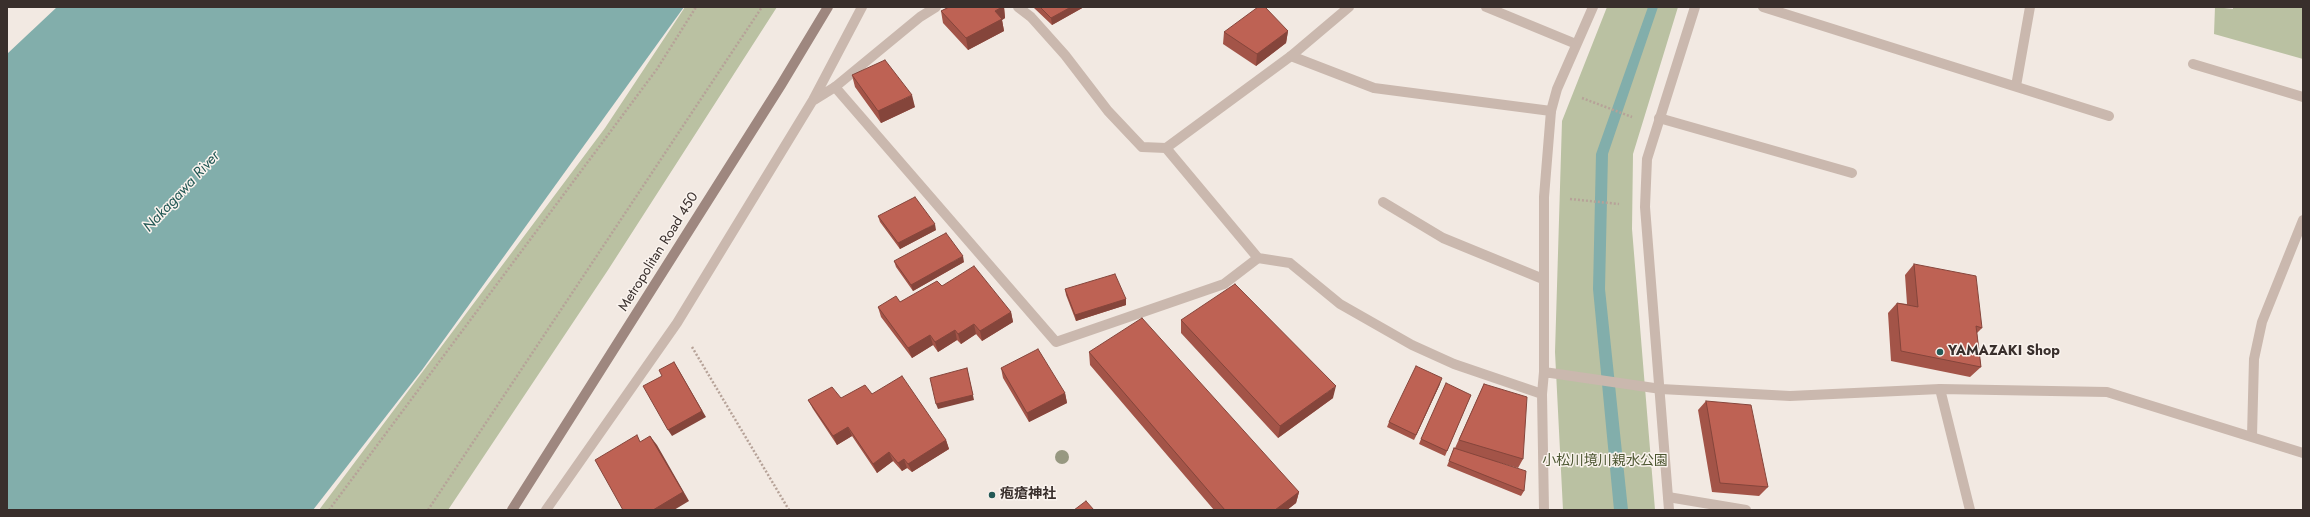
<!DOCTYPE html>
<meta charset="utf-8">
<style>
body{margin:0}
#map{position:relative;width:2310px;height:517px;overflow:hidden;background:#f2e9e2;font-family:Jost,sans-serif}
canvas{display:block}
.frame{position:absolute;inset:0;border:8px solid #392f2c;pointer-events:none}
</style>
<div id="map">
<canvas width="2310" height="517"></canvas>
<div class="frame"></div>
</div>
<script>
const g = document.querySelector('canvas').getContext('2d');
g.lineJoin = 'round';
function fillPath(path, color) { g.fillStyle = color; g.fill(path, 'evenodd'); }
const toPath = rows => new Path2D(rows.map(r => 'M' + r).join(''));
function stroke(path, color, width, dash) { g.strokeStyle = color; g.lineWidth = width; g.lineCap = dash ? 'butt' : 'round'; g.setLineDash(dash || []); g.stroke(path); }
function label(font, color, halo, rows, align = 'center') {
  g.font = font + ' Jost,"Noto Sans JP",sans-serif'; g.lineWidth = 3; g.setLineDash([]); g.textBaseline = 'middle'; g.strokeStyle = halo; g.fillStyle = color; for (const [text, x, y, turn = 0] of rows) {
    g.save(); g.translate(x, y); g.rotate((+turn || 0) * Math.PI / 180); g.textAlign = isNaN(turn) ? turn : align; if (halo) g.strokeText(text, 0, 0); g.fillText(text, 0, 0); g.restore();
  }
}
const green = toPath([
 [685,7,777,7,608,270,448,510,319,510,605,128],
 [1607,7,1678,7,1633,154,1632,229,1655,510,1563,510,1555,352,1562,121],
 [2215,7,2233,9,2233,7,2303,7,2303,59,2214,34]
]);
const water = toPath([
 [57,7,684,7,422,370,313,510,7,510,7,54]
]);
const stream = toPath([
 [1648,7,1658,7,1608,154,1605,289,1628,510,1614,510,1593,289,1596,154,1648,7]
]);
const path = toPath([
 [1582,98,1632,117],
 [1570,199,1619,204],
 [692,347,789,510],
 [329,510,657,69,696,7],
 [428,510,762,7]
]);
const service = toPath([
 [1018,7,1031,17,1065,55,1108,111,1142,147,1166,148],
 [1763,7,2109,116],
 [1291,56,1374,88,1551,111],
 [2193,64,2303,97],
 [2016,86,2030,7],
 [835,87,1056,342,1224,284,1258,258],
 [1659,118,1852,173],
 [1940,389,1970,510],
 [2252,436,2254,359,2262,322,2303,220],
 [1668,497,1746,510]
]);
const minor = toPath([
 [1349,7,1291,56,1166,148,1258,258,1290,263,1340,304,1412,345,1454,364,1542,394],
 [1486,7,1576,44],
 [814,100,835,87,920,17,936,7],
 [1383,202,1443,238,1543,279],
 [1544,372,1661,389,1790,396,1940,389,2107,392,2303,453],
 [546,510,677,323,813,100,862,7],
 [1544,510,1542,394,1544,372,1544,197,1551,111,1557,89,1593,7],
 [1669,510,1645,207,1647,159,1695,7]
]);
const secondary = toPath([
 [512,510,781,85,828,7]
]);
const trees = [
 [1062,457]
];
const wall = toPath([
 [949,7,1004,7,1005,18,1002,20,1004,31,968,50,943,23,941,11],
 [1034,7,1084,7,1052,25,1034,8],
 [1288,31,1286,43,1256,66,1223,44,1224,32],
 [852,75,915,107,881,123,855,87],
 [878,216,936,230,900,249,880,222],
 [894,261,964,262,913,291,896,267],
 [1914,264,1982,328,1977,333,1981,367,1970,377,1891,361,1888,313,1897,303,1907,304,1905,275],
 [942,286,1011,312,1013,322,982,341,976,334,961,344,957,340,938,352,933,345,912,358,881,317,878,307,900,302],
 [1065,289,1126,299,1126,305,1076,321,1066,295],
 [1181,320,1333,398,1278,438,1181,333],
 [1089,352,1299,492,1296,503,1287,510,1214,510,1090,365],
 [1001,368,1065,393,1067,403,1029,422,1003,378],
 [1440,384,1414,440,1387,427,1389,422],
 [1484,384,1523,459,1518,468,1497,462,1524,491,1521,496,1447,466,1454,448,1455,448],
 [872,394,946,440,949,449,912,472,907,468,902,471,893,461,877,473,852,436,837,445,813,409,808,400,841,398],
 [1471,395,1445,456,1419,444,1421,439],
 [1706,401,1768,487,1759,496,1712,492,1698,410]
]);
const shadedWall = toPath([
 [1002,7,1004,7,1005,18,1002,20,1004,31,968,50,966,38,995,11],
 [1071,7,1084,7,1052,25,1051,18],
 [1288,31,1286,43,1256,66,1257,54],
 [912,95,915,107,881,123,878,111],
 [935,224,936,230,900,249,898,243],
 [963,256,964,262,913,291,911,285],
 [1126,299,1126,305,1076,321,1075,315],
 [1011,312,1013,322,982,341,980,331],
 [974,324,976,334,961,344,958,334],
 [955,330,957,340,938,352,935,342],
 [930,335,933,345,912,358,908,348],
 [674,362,706,417,672,436,668,430],
 [967,368,974,400,938,409,936,404],
 [1442,378,1440,384,1414,440,1416,435],
 [1336,386,1333,398,1278,438,1280,426],
 [1065,393,1067,403,1029,422,1027,413],
 [848,427,852,436,837,445,833,436],
 [650,436,657,445,689,501,674,510,653,510],
 [946,440,949,449,912,472,908,464],
 [889,452,893,461,877,473,873,464],
 [904,459,907,468,902,471,898,463],
 [1299,492,1296,503,1287,510,1275,510]
]);
const building = toPath([
 [949,7,1002,7,995,11,1002,19,966,38,941,11,949,7],
 [1040,7,1071,7,1051,18,1040,7],
 [1258,7,1265,7,1288,31,1257,54,1224,32,1258,7],
 [885,60,912,95,878,111,852,75,885,60],
 [915,197,935,224,898,243,878,216,915,197],
 [946,233,963,256,911,285,894,261,946,233],
 [1914,264,1976,276,1982,328,1976,326,1981,367,1901,351,1897,303,1918,307,1914,264],
 [974,266,1011,312,980,331,974,324,958,334,955,330,935,342,930,335,908,348,878,307,896,296,900,302,937,281,942,286,974,266],
 [1115,274,1126,299,1075,315,1065,289,1115,274],
 [1235,284,1336,386,1280,426,1181,320,1235,284],
 [1142,318,1299,492,1275,510,1225,510,1089,352,1142,318],
 [1038,349,1065,393,1027,413,1001,368,1038,349],
 [674,362,702,411,668,430,643,386,662,376,659,370,674,362],
 [1416,366,1442,378,1416,435,1389,422,1416,366],
 [967,368,973,395,936,404,930,378,967,368],
 [902,376,946,440,908,464,904,459,898,463,889,452,873,464,848,427,833,436,808,400,832,387,841,398,865,385,872,394,902,376],
 [1446,383,1471,395,1447,451,1421,439,1446,383],
 [1484,384,1527,397,1523,459,1459,440,1484,384],
 [1706,401,1751,405,1768,487,1720,483,1706,401],
 [637,435,640,442,650,436,683,492,653,510,623,510,595,460,637,435],
 [1454,448,1526,471,1524,491,1449,461,1454,448],
 [1086,501,1094,510,1074,510,1086,501]
]);
const markers = [
 [1940,352,4,"#245956"],
 [992,495,4,"#245956"]
];
const streetNames = [
 ["Metropolitan Road 450",659,252,-58]
];
const poiNames = [
 ["YAMAZAKI Shop",1948,352],
 ["疱瘡神社",1000,495]
];
const parkNames = [
 ["小松川境川親水公園",1605,462]
];
const waterNames = [
 ["Nakagawa River",182,192,-47]
];
fillPath(green, '#bac1a2');
fillPath(water, '#82aeab');
fillPath(stream, '#82aeab');
stroke(path, '#b6a298', 2.5, [2, 2]);
stroke(service, '#cab8ae', 10);
stroke(minor, '#cab8ae', 10);
stroke(secondary, '#9e877f', 10);
g.fillStyle = '#979881';
for (const [x, y] of trees) { g.beginPath(); g.arc(x, y, 7, 0, 2 * Math.PI); g.fill(); }
fillPath(wall, '#a35448');
fillPath(shadedWall, '#85453b');
fillPath(building, '#be6254');
stroke(building, '#85453b', 1);
for (const [x, y, r, color] of markers) { const dot = new Path2D(); dot.arc(x, y, r, 0, 2 * Math.PI); g.fillStyle = color; g.fill(dot); stroke(dot, '#faf3ee', 1.5); }
label('14px', '#392f2c', '#faf3ee', streetNames);
label('bold 14px', '#392f2c', '#faf3ee', poiNames, 'left');
label('14px', '#4c5631', '#faf3ee', parkNames);
label('italic 15px', '#245956', '#faf3ee', waterNames);
</script>
